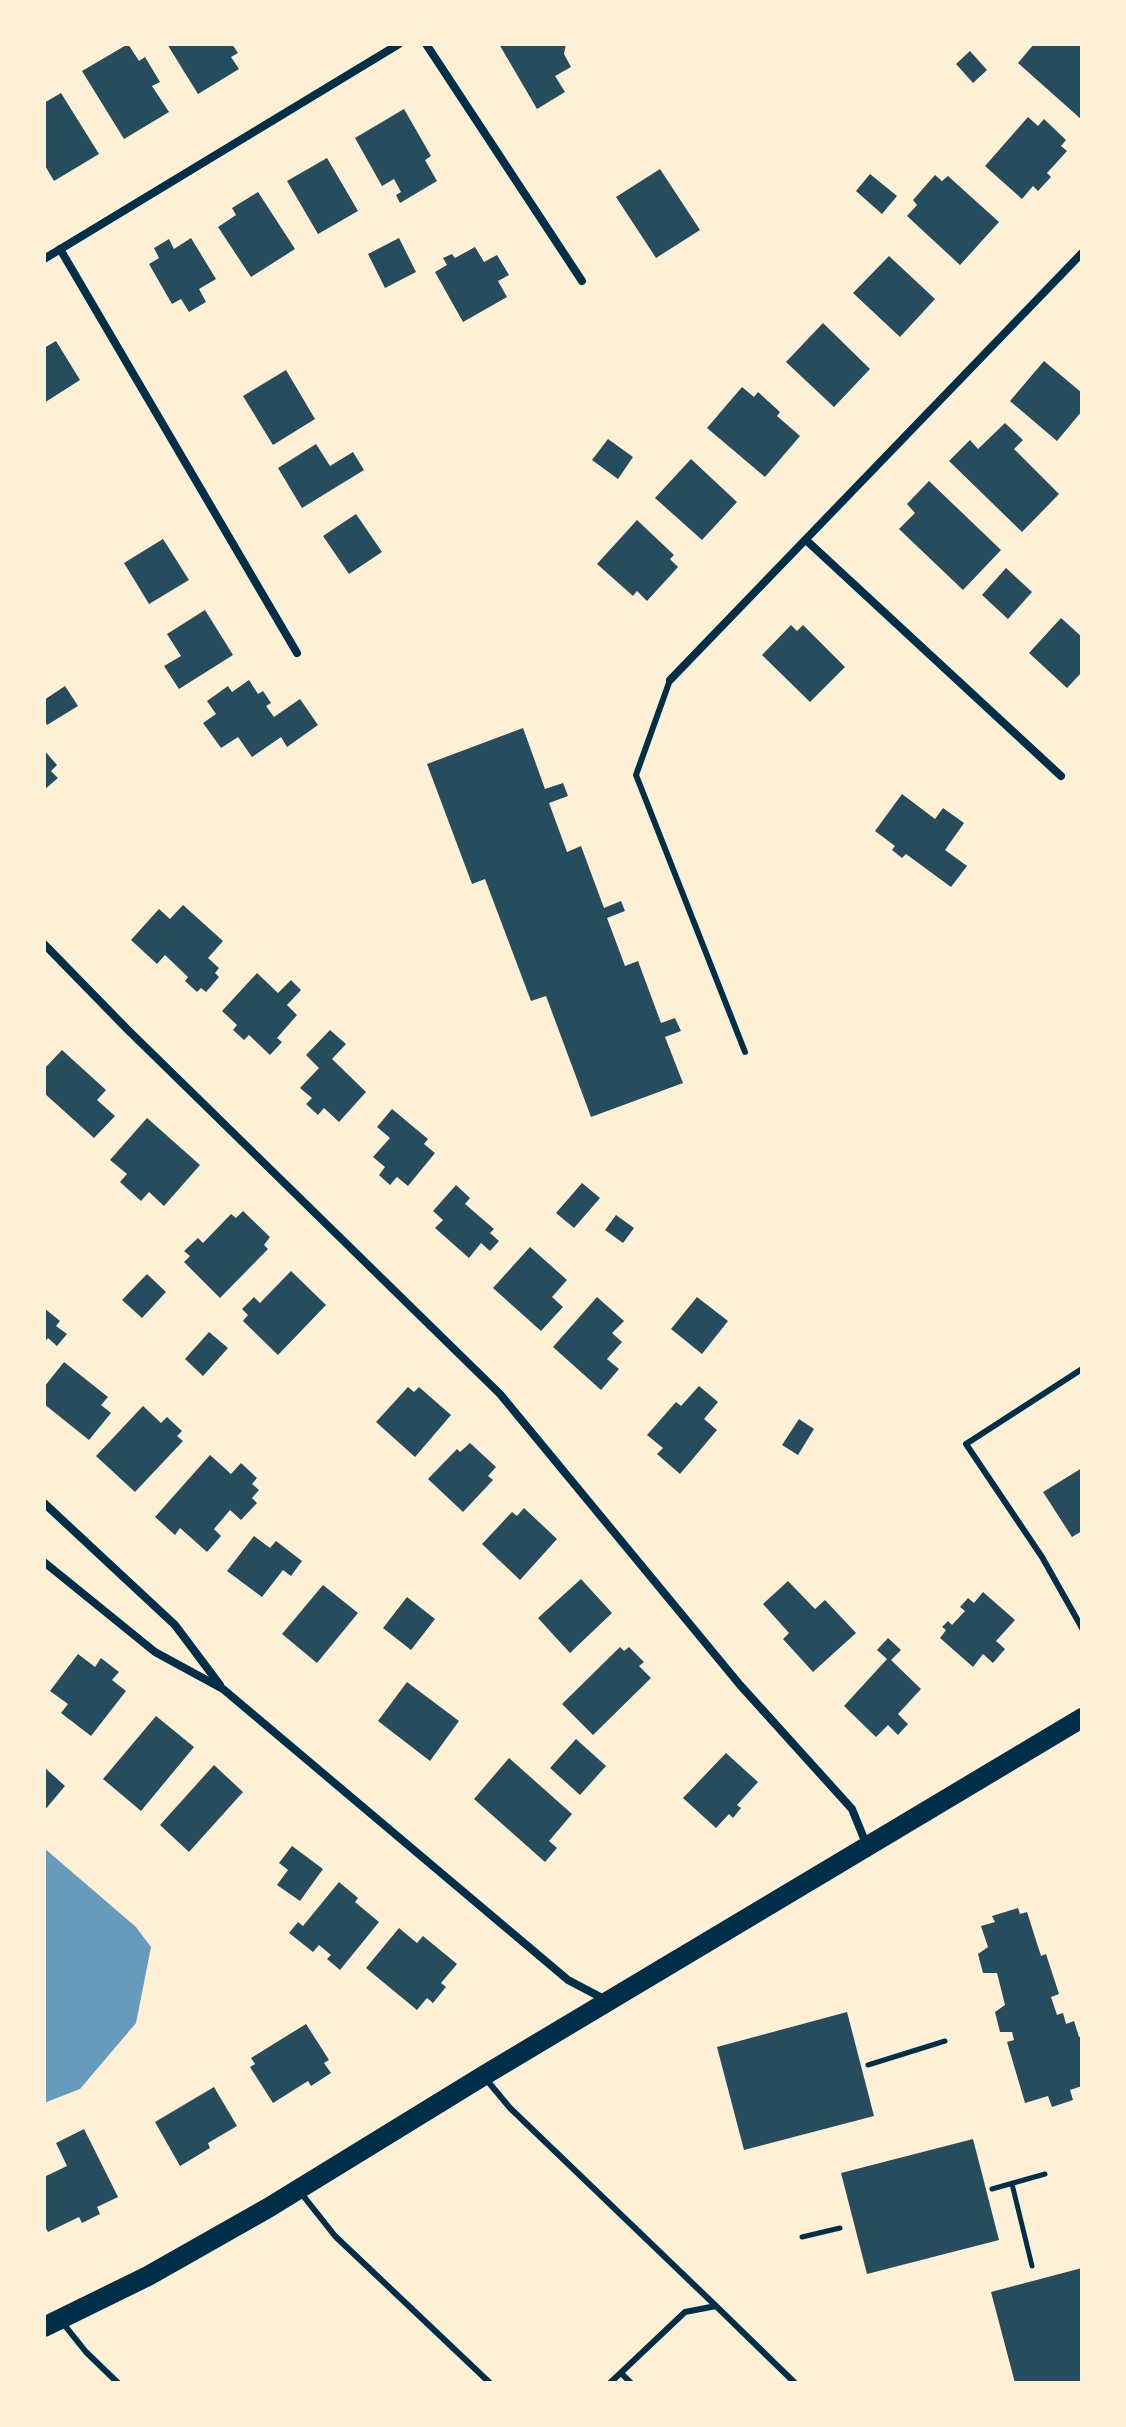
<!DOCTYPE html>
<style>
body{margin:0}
#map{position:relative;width:1126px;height:2427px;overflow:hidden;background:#fdf0d5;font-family:Rubik,sans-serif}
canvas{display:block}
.frame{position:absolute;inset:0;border:46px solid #fdf0d5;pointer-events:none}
</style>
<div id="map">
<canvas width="1126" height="2427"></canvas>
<div class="frame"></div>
</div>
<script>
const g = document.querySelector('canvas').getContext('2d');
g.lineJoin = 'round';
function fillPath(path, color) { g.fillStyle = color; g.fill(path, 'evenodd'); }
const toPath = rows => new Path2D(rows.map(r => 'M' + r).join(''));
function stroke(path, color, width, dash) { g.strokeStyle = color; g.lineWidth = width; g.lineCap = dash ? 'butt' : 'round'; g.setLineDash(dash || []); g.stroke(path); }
const water = toPath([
 [44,1848,136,1927,151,1947,136,2023,80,2089,44,2103]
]);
const building = toPath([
 [128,44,139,61,145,57,160,82,152,86,169,112,124,139,82,71],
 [167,44,232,44,238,53,231,57,239,69,198,94],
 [499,44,566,44,564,54,571,67,555,76,565,92,537,109],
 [1034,44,1078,44,1082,47,1082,120,1018,63],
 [970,51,987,70,973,83,956,64],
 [61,93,99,154,54,181,44,164,44,103],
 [404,109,431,156,425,160,437,181,400,203,396,195,401,192,394,179,382,186,355,138],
 [1028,117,1038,126,1044,119,1066,140,1061,146,1067,151,1047,173,1051,177,1038,191,1033,186,1022,199,985,166],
 [327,158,358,211,318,234,287,181],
 [660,169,700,230,656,258,616,197],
 [870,174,897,196,882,214,856,191],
 [935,175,942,181,948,176,999,222,960,265,907,216,917,205,913,200],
 [258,192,295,249,251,277,218,227,236,215,232,208],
 [191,238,216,279,199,289,206,302,189,312,181,299,172,304,149,264,159,258,154,248,169,239,174,249],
 [399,238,416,272,385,288,368,254],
 [475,247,484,262,497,255,509,275,498,281,507,297,463,322,435,272,447,265,443,258,452,254,455,258],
 [889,256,935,299,900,337,853,293],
 [823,323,870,369,834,407,786,362],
 [56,341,80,380,44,403,44,348],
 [1044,361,1082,393,1082,411,1057,441,1010,401],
 [286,370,315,419,273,445,243,396],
 [742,387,754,397,758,392,780,412,777,416,800,436,765,477,707,428],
 [1005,423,1023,440,1014,449,1059,494,1022,532,949,461,970,440,978,449],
 [608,439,633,457,618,479,592,460],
 [316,444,330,466,353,452,364,470,302,508,278,468],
 [691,459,737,502,702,540,655,498],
 [929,481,1001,550,963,590,899,529,915,513,907,504],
 [356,514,382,552,349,574,323,536],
 [637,520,674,555,670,559,678,567,647,601,637,591,633,596,597,564],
 [163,539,189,580,149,604,124,563],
 [1006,568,1032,592,1008,619,982,595],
 [205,610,233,655,179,689,164,666,181,656,167,634],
 [1061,618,1082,637,1082,672,1067,688,1029,653],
 [791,625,797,631,803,625,845,667,810,702,762,655],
 [249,680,258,694,263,691,271,703,266,706,274,717,300,699,318,725,287,747,281,737,252,757,238,737,221,748,203,723,216,714,207,701,228,686,232,692],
 [65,686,78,706,47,725,44,719,44,700],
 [523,728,545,789,563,783,568,796,549,803,567,852,581,846,604,908,621,901,625,911,607,918,625,966,638,961,661,1023,675,1018,681,1031,665,1037,683,1083,591,1117,546,996,531,1001,485,879,472,884,427,764],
 [44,750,57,765,51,771,58,778,44,790],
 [902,794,935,819,943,808,964,823,945,850,967,866,951,887,906,854,902,858,892,850,895,846,875,831],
 [183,905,223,941,208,958,219,968,215,973,219,977,206,992,201,988,197,992,185,981,188,977,165,955,157,964,131,940,159,909,170,919],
 [257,973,278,993,291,980,301,990,287,1005,297,1015,277,1038,282,1042,270,1055,249,1035,244,1040,233,1030,237,1025,222,1011],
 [330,1030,346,1044,332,1059,366,1092,339,1122,324,1108,318,1115,306,1104,312,1098,300,1088,319,1068,306,1055],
 [62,1050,106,1090,97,1100,115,1116,94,1138,44,1093,44,1069],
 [392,1109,428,1139,424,1144,435,1153,408,1186,397,1177,390,1185,379,1175,385,1167,373,1157,390,1138,377,1127],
 [147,1118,200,1165,164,1206,149,1192,141,1201,120,1182,127,1174,110,1160],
 [582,1183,600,1198,574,1228,556,1213],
 [456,1185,470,1198,465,1204,494,1229,490,1233,499,1241,490,1251,481,1243,469,1258,435,1228,443,1220,433,1211],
 [243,1211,270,1237,264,1245,268,1249,220,1298,184,1262,190,1256,184,1251,198,1238,203,1243,231,1214,236,1218],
 [616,1215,634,1228,623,1243,605,1230],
 [530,1247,567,1280,552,1297,563,1307,541,1331,493,1288],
 [291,1271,326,1305,278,1355,243,1321,248,1315,242,1309,254,1297,260,1303],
 [147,1274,166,1292,142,1318,122,1300],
 [597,1297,624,1321,612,1333,622,1342,607,1359,619,1369,601,1390,553,1347],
 [697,1297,728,1321,702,1354,671,1329],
 [44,1308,60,1321,56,1326,67,1334,57,1346,48,1338,44,1343],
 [209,1332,228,1348,203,1376,185,1359],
 [64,1362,108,1397,101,1405,111,1413,89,1440,44,1404,44,1387],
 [699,1386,718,1402,704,1419,717,1430,680,1474,657,1454,663,1448,647,1435,676,1402,681,1406],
 [408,1387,414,1392,419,1387,451,1415,415,1457,376,1422],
 [143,1406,161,1423,167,1417,182,1431,177,1436,183,1441,135,1492,96,1456],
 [799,1419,814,1429,798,1455,782,1445],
 [470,1443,496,1467,488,1476,493,1480,463,1512,428,1479,457,1449,460,1452],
 [210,1455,231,1474,241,1463,257,1478,252,1484,259,1490,252,1498,257,1503,241,1520,230,1510,214,1529,221,1536,207,1552,180,1528,175,1535,155,1517],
 [1082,1468,1082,1531,1072,1537,1043,1492],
 [524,1508,557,1539,520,1580,482,1544,512,1512,517,1516],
 [254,1536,270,1548,276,1541,302,1561,291,1576,283,1570,262,1597,227,1571],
 [581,1579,612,1613,570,1653,538,1618],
 [788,1581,815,1609,825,1600,856,1633,813,1672,783,1639,789,1633,763,1604],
 [323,1585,358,1613,317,1663,282,1634],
 [983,1592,1015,1620,996,1641,1005,1649,993,1663,983,1654,973,1667,940,1638,946,1630,942,1627,948,1621,952,1625,965,1611,960,1607,968,1598,974,1603],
 [407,1597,435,1619,411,1650,383,1628],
 [888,1638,901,1650,891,1660,921,1689,898,1714,908,1724,898,1735,888,1725,876,1737,844,1706,887,1659,877,1650],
 [620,1647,624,1651,629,1647,644,1662,639,1666,651,1678,593,1735,562,1704],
 [78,1654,95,1667,101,1658,119,1672,112,1680,126,1691,91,1736,61,1713,68,1704,50,1691],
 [407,1682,459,1721,430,1761,378,1721],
 [156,1716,194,1747,141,1811,103,1779],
 [576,1739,606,1766,580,1795,550,1768],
 [726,1753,758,1782,737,1805,741,1808,733,1818,729,1814,716,1828,683,1798],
 [509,1758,572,1814,549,1841,557,1848,545,1862,474,1799],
 [214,1765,243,1792,189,1852,160,1825],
 [44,1767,65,1786,44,1811],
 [292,1846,323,1869,300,1901,277,1885,288,1870,279,1863],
 [339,1882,358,1898,355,1902,379,1922,340,1970,327,1959,331,1955,319,1945,313,1952,289,1933,298,1922,303,1926],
 [1018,1908,1020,1914,1027,1912,1041,1956,1046,1954,1059,1994,1051,1997,1057,2015,1063,2013,1066,2024,1074,2021,1079,2037,1082,2036,1082,2086,1070,2090,1073,2100,1052,2107,1048,2096,1025,2103,1007,2042,1014,2040,1012,2032,1000,2032,995,2012,1005,2005,997,1973,983,1973,978,1954,988,1947,981,1926,995,1922,992,1916],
 [399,1928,417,1943,423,1936,457,1964,441,1983,446,1987,433,2003,427,1998,417,2010,366,1968],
 [847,2012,874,2116,744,2150,717,2047],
 [306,2024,329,2060,324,2063,331,2073,311,2086,308,2081,273,2103,250,2067,255,2064,251,2058],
 [214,2087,237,2126,208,2143,210,2148,180,2166,155,2122],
 [84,2129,118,2197,97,2207,100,2214,82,2223,79,2217,48,2232,44,2225,44,2177,67,2166,56,2143],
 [973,2139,999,2240,867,2274,841,2173],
 [1082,2268,1082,2383,1015,2383,991,2292]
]);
const path = toPath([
 [868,2065,945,2041],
 [1012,2184,1032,2266],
 [992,2189,1045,2174],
 [802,2237,840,2228]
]);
const service = toPath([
 [670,680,636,775,745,1052],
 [1082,1369,966,1444,1042,1557,1082,1628],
 [485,2078,510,2108,716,2306],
 [301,2193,335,2236,490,2383],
 [62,2322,86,2352,118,2383],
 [622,2374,631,2383],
 [610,2383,685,2312,716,2306,795,2383]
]);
const minor = toPath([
 [426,44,582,281],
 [60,249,297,653],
 [44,259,399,44],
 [806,540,1061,776],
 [670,680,1082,253],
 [44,944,128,1030,500,1394,740,1685,852,1809,867,1846],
 [44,1503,175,1625,220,1685],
 [44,1562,155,1652,223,1689,568,1980,606,2000]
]);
const primary = toPath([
 [44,2327,148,2276,268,2208,483,2076,1082,1718]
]);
fillPath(water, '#669bbc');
fillPath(building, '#264d5e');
stroke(path, '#003049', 5);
stroke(service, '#003049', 6);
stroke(minor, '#003049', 8);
stroke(primary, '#003049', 20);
</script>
